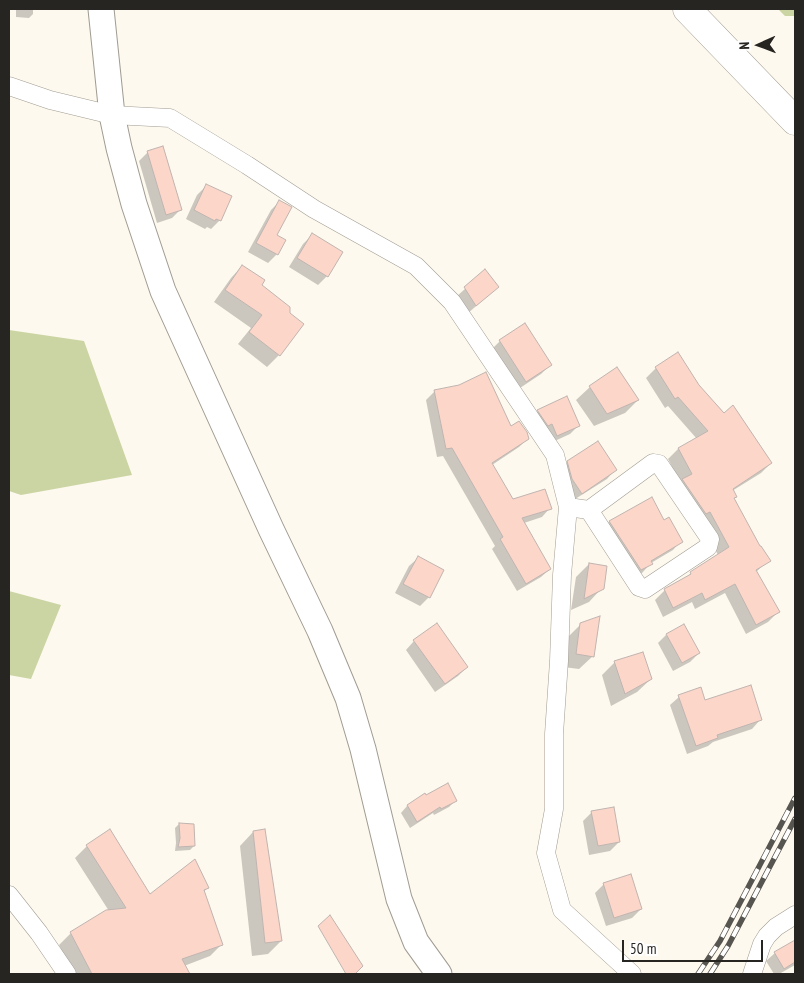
<!DOCTYPE html>
<style>
body{margin:0}
#map{position:relative;width:804px;height:983px;overflow:hidden;background:#fef9ee;font-family:"PT Sans Narrow",sans-serif}
canvas{display:block}
.frame{position:absolute;inset:0;border:10px solid #272521;pointer-events:none}
.north{position:absolute;left:734px;top:20px;width:50px;height:50px;-webkit-text-stroke:4px #fff;paint-order:stroke;rotate:268deg;font-size:14px;font-weight:700;line-height:20px;text-align:center;color:#272521}
.north::after{content:'';display:block;margin:auto;width:18px;height:22px;background:#272521;clip-path:polygon(50% 0,100% 100%,50% 72%,0 100%)}
.scale{position:absolute;left:622px;top:940px;width:141px;height:22px;box-sizing:border-box;border:2px solid #272521;border-top:0;padding-left:6px;font-size:15px;line-height:18px;white-space:nowrap;color:#272521;-webkit-text-stroke:4px #fff;paint-order:stroke}
</style>
<div id="map">
<canvas width="804" height="983"></canvas>
<div class="frame"></div>
<div class="north">N</div>
<div class="scale">50 m</div>
</div>
<script>
const g = document.querySelector('canvas').getContext('2d');
g.lineJoin = 'round';
function fillPath(path, color) { g.fillStyle = color; g.fill(path, 'evenodd'); }
const toPath = rows => new Path2D(rows.map(r => 'M' + r).join(''));
function stroke(path, color, width, dash) { g.strokeStyle = color; g.lineWidth = width; g.lineCap = dash ? 'butt' : 'round'; g.setLineDash(dash || []); g.stroke(path); }
const green = toPath([
 [778,9,795,9,795,16,785,16],
 [9,330,84,341,132,475,21,495,9,491],
 [9,591,61,605,31,679,9,675]
]);
const shadow = toPath([
 [16,9,33,9,33,14,29,18,16,17],
 [148,152,181,209,172,218,157,223,139,161],
 [206,186,220,220,211,229,207,227,205,229,186,219,197,195],
 [279,202,275,236,284,240,277,254,268,263,248,252,271,210],
 [312,235,327,276,318,285,289,267,303,244],
 [242,266,288,313,302,324,279,355,267,367,238,344,251,328,214,302,231,278],
 [485,271,498,287,467,314,456,297],
 [524,325,550,365,541,374,517,390,491,350,500,341],
 [677,354,698,385,771,463,761,473,732,491,733,499,760,548,769,560,756,572,778,612,768,622,746,634,725,593,695,609,692,602,663,617,655,600,665,590,684,580,691,573,718,555,668,459,678,449,697,439,668,406,665,408,646,378,656,368],
 [617,369,638,400,625,413,594,426,576,400,590,387],
 [435,391,511,428,528,438,519,447,492,465,512,501,550,508,542,517,524,523,550,569,541,577,517,591,492,549,495,546,443,456,437,457,426,400],
 [538,411,579,425,570,434,548,444,529,419],
 [568,462,615,470,607,479,572,501,559,471],
 [652,499,663,521,681,541,673,550,651,563,642,573,632,578,601,530,609,522],
 [418,558,429,597,420,606,395,593,409,566],
 [589,564,602,588,589,602,571,610,576,577],
 [581,624,593,656,579,669,563,667,567,638],
 [666,635,699,653,690,662,673,671,658,643],
 [414,641,467,667,458,676,435,692,406,650],
 [615,662,651,679,637,692,611,706,602,675],
 [679,697,704,702,760,720,752,729,713,742,708,746,687,754,670,705],
 [425,795,456,800,449,807,434,815,433,813,410,828,401,813,407,806],
 [592,812,619,842,610,851,589,855,583,821],
 [179,824,194,846,190,850,175,851,176,843,175,828],
 [253,832,281,941,268,954,252,956,240,846],
 [87,846,150,896,207,888,204,892,222,944,210,956,184,966,188,974,74,974,59,945,71,933,109,911,75,858],
 [604,884,641,909,632,918,606,926,595,893],
 [795,941,795,965,779,974,774,974,766,961,775,953]
]);
const building = toPath([
 [163,146,182,210,166,215,147,151,163,146],
 [206,184,232,196,221,221,216,219,215,221,194,210,206,184],
 [279,200,292,207,277,235,286,240,278,255,256,243,279,200],
 [312,233,343,252,328,277,297,258,312,233],
 [242,265,265,280,262,285,290,307,290,313,304,324,280,356,249,332,262,315,225,290,242,265],
 [485,269,499,287,476,306,464,287,485,269],
 [525,323,552,365,526,382,499,340,525,323],
 [678,352,699,385,724,413,733,405,772,463,733,489,737,497,734,498,760,546,761,546,771,561,756,570,780,612,756,625,735,584,705,600,702,593,673,608,664,589,691,574,690,572,729,547,710,512,706,514,682,479,692,474,678,448,708,431,678,397,675,399,655,367,678,352],
 [617,367,639,400,607,414,589,386,617,367],
 [486,372,511,426,519,421,527,432,529,439,492,463,513,499,545,489,552,509,522,518,551,569,526,584,500,539,503,537,452,448,446,449,434,390,459,385,486,372],
 [567,396,580,426,557,436,552,424,548,426,537,410,567,396],
 [598,441,617,470,582,494,572,479,567,461,598,441],
 [652,497,664,520,669,517,683,542,651,561,653,564,641,570,609,521,652,497],
 [418,556,444,570,430,598,403,584,418,556],
 [589,563,607,566,604,589,584,599,589,563],
 [600,616,594,657,576,654,580,623,600,616],
 [437,623,468,667,445,684,413,640,437,623],
 [684,624,700,653,682,663,666,634,684,624],
 [643,652,652,679,625,694,614,661,643,652],
 [751,685,762,720,717,735,718,738,696,746,678,695,701,687,705,700,751,685],
 [448,783,457,801,441,809,440,807,417,822,407,805,425,793,426,795,448,783],
 [614,807,620,842,598,846,591,811,614,807],
 [179,823,194,824,195,846,178,847,180,838,179,823],
 [110,829,150,894,195,859,209,888,204,890,223,945,182,959,190,974,92,974,70,932,106,910,126,908,86,845,110,829],
 [265,829,282,941,265,943,253,831,265,829],
 [631,874,642,909,614,918,603,883,631,874],
 [330,915,363,966,355,974,346,974,318,926,330,915],
 [795,940,795,962,784,969,774,952,795,940]
]);
const street = toPath([
 [9,86,50,100,112,115,170,118,247,165,314,209,416,266,452,302,555,455,568,507,562,575,559,661,554,734,554,809,546,853,562,910,632,974],
 [568,507,589,510,639,587,645,589,708,547,710,539,659,464,653,463,589,510],
 [9,895,39,933,67,974],
 [752,974,762,944,767,936,776,927,795,915]
]);
const secondary = toPath([
 [101,9,112,115,119,148,134,204,163,291,271,529,320,631,348,698,363,749,399,899,416,942,439,974]
]);
const highway = toPath([
 [687,9,795,121]
]);
const rail = toPath([
 [698,974,720,941,795,798],
 [710,974,728,946,795,819]
]);
fillPath(green, '#cbd5a3');
fillPath(shadow, '#0003');
fillPath(building, '#fbd6c9');
stroke(building, '#c0b4b0', 1);
stroke(street, '#a19c93', 19);
stroke(secondary, '#a19c93', 27);
stroke(highway, '#a19c93', 29);
stroke(street, '#fff', 18);
stroke(secondary, '#fff', 25);
stroke(highway, '#fff', 28);
stroke(rail, '#57554f', 5.5);
stroke(rail, '#fff', 4, [11]);
</script>
